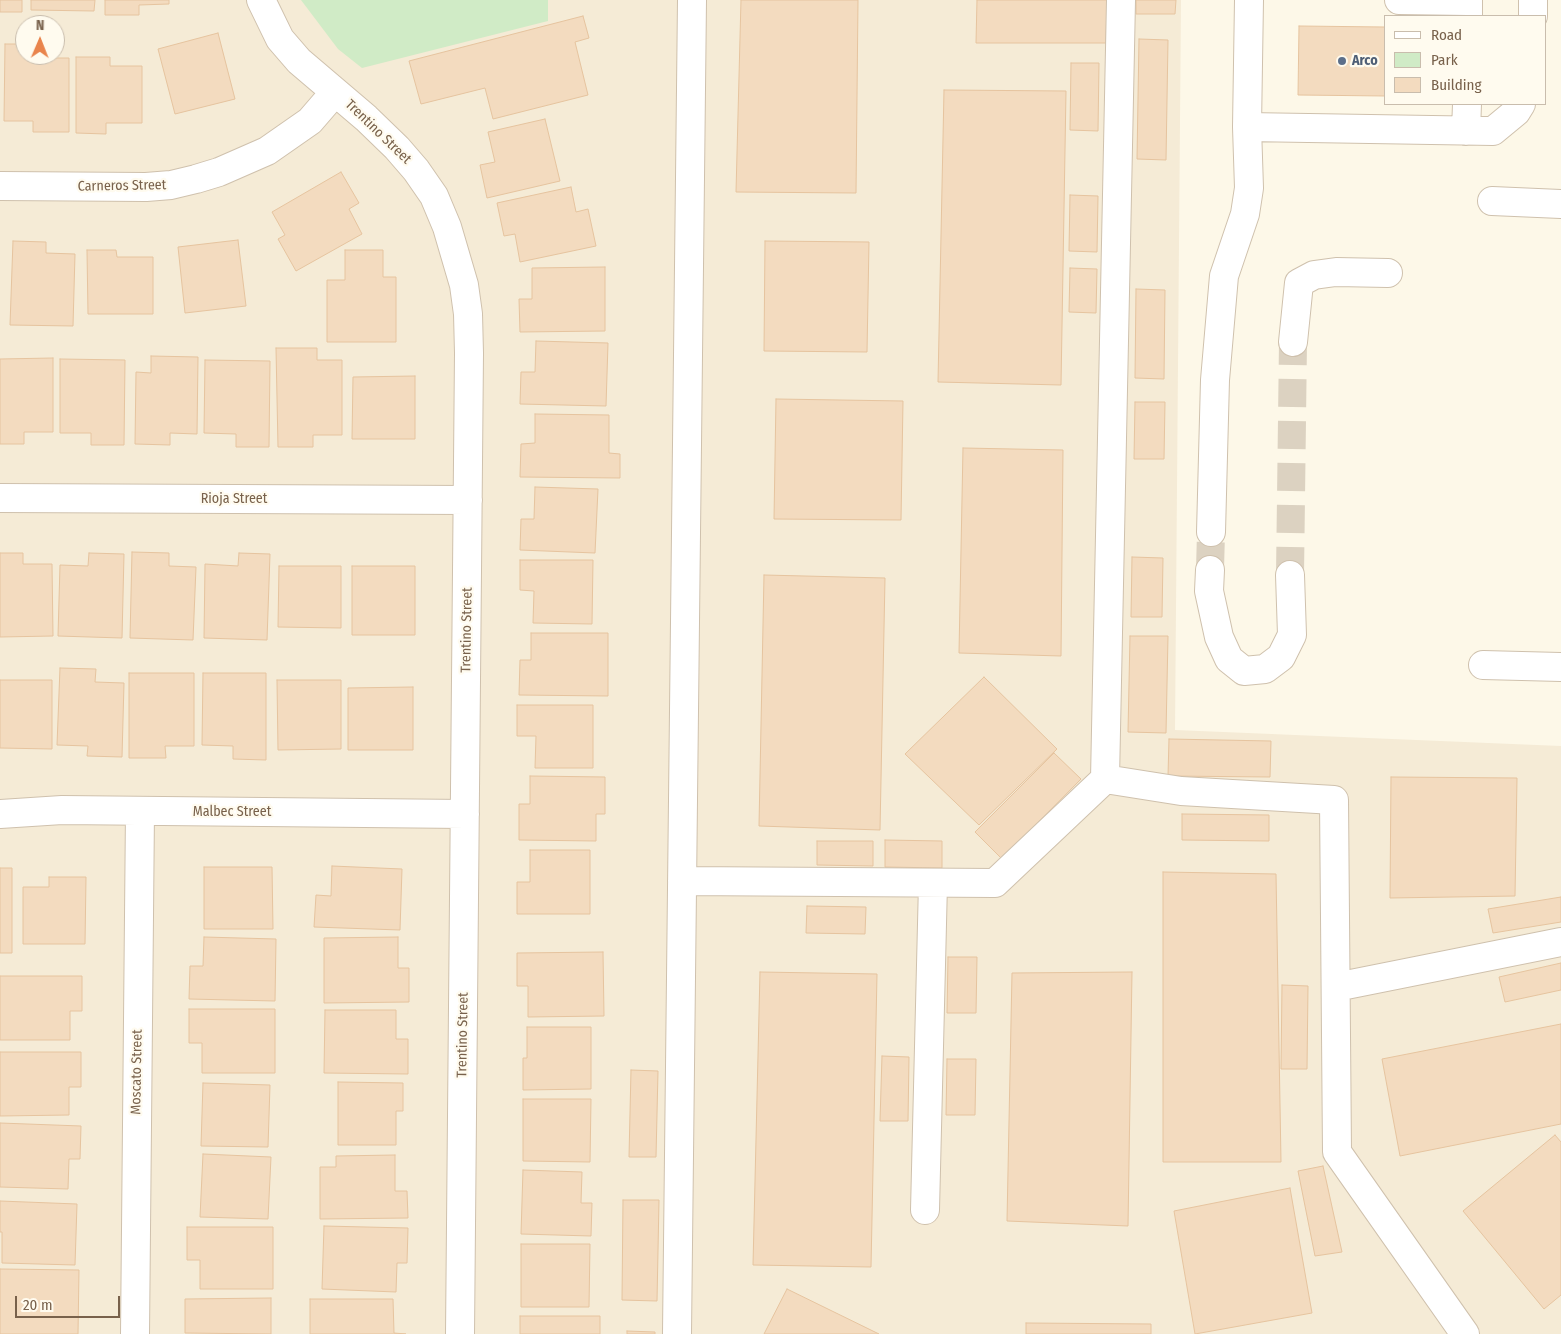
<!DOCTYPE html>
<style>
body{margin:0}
#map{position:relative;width:1561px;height:1334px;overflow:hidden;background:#fdf8e8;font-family:"Fira Sans Condensed",sans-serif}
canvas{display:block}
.legend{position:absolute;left:1384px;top:15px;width:162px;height:90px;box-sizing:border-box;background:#fffbef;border:1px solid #c9bdad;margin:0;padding:6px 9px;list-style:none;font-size:15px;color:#78614b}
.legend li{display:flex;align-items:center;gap:10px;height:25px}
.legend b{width:25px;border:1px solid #c9bdad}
.north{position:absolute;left:15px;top:15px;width:50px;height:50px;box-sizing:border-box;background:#fffbef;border:1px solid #c9bdad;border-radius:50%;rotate:1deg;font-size:14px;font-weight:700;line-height:20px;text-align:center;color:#78614b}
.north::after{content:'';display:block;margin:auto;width:18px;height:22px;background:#e9844c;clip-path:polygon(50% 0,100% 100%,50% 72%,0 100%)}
.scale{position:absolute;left:15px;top:1296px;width:105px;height:22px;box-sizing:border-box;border:2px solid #78614b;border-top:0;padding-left:6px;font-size:15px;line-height:18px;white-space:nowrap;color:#78614b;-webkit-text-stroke:4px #fffbef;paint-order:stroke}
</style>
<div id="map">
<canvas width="1561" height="1334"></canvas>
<ul class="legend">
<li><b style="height:6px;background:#fff"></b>Road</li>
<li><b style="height:14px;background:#d0ebc6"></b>Park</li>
<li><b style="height:14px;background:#f3dbbf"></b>Building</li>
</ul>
<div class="north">N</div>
<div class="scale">20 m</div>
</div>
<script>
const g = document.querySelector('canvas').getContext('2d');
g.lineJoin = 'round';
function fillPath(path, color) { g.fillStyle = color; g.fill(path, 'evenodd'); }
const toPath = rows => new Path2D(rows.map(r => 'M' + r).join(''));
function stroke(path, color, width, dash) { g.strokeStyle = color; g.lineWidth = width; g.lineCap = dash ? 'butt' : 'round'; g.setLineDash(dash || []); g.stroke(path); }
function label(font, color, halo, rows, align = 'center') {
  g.font = font + ' "Fira Sans Condensed",sans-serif'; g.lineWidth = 4.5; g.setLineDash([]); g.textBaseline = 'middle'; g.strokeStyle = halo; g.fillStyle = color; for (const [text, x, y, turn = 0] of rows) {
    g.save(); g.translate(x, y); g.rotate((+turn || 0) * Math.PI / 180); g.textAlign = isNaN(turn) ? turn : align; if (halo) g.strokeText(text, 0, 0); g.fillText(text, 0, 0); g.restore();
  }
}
const residential = toPath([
 [0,0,1181,0,1175,730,1561,746,1561,1334,0,1334],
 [25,25,55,25,55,55,25,55]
]);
const green = toPath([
 [301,0,548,0,548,21,362,68,338,49]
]);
const building = toPath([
 [0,0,22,0,22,12,0,12,0,0],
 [31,0,95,0,94,11,31,10,31,0],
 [105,0,169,0,169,4,139,5,139,15,105,15,105,0],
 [741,0,858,0,856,193,736,192,741,0],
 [977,0,1107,0,1106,43,976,43,977,0],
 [1136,0,1176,0,1175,14,1136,14,1136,0],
 [583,16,589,38,575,42,588,95,493,119,485,88,421,104,409,61,583,16],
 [1299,26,1385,27,1385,96,1298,95,1299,26],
 [218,33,235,99,175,114,158,49,218,33],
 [1139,39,1168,40,1166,160,1137,159,1139,39],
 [5,44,25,44,25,55,40,55,40,58,69,58,69,132,33,132,33,121,4,121,5,44],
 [76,57,110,57,110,66,142,66,142,123,106,123,106,134,76,133,76,57],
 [1071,63,1099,63,1098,131,1070,130,1071,63],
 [944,90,1066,91,1061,385,938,382,944,90],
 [545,119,560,181,487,198,480,165,495,162,488,132,545,119],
 [341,172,359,203,349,209,362,234,296,271,278,239,285,235,272,212,341,172],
 [571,187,576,212,588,209,596,246,520,262,515,234,504,236,497,203,571,187],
 [1070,195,1098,196,1097,252,1069,251,1070,195],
 [238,240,246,306,185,313,178,247,238,240],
 [13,241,46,242,46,253,75,254,73,326,10,325,13,241],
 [765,241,869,242,867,352,764,351,765,241],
 [87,250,116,250,117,257,153,257,153,314,88,314,87,250],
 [345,250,383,250,383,277,396,277,396,342,327,342,327,280,345,280,345,250],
 [605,267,605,331,520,332,519,299,532,299,532,268,605,267],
 [1070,268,1097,269,1096,313,1069,312,1070,268],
 [1136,289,1165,290,1164,379,1135,378,1136,289],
 [536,341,608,343,606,406,520,404,521,372,535,372,536,341],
 [276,348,317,348,317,360,342,360,342,435,313,435,313,447,278,447,276,348],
 [151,356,198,357,197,434,170,433,170,445,135,444,136,372,151,373,151,356],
 [53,358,53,432,24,432,24,444,0,444,0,359,53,358],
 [60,359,125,360,124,445,91,445,91,433,60,433,60,359],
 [205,360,270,361,269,447,236,447,236,434,204,433,205,360],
 [415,376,415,439,352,439,353,377,415,376],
 [776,399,903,401,901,520,774,519,776,399],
 [1135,402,1165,402,1164,459,1134,459,1135,402],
 [535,414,609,415,609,453,620,454,620,478,520,477,521,444,535,443,535,414],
 [963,448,1063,450,1061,656,959,653,963,448],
 [535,487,598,489,595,553,520,550,521,519,534,519,535,487],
 [132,552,169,553,169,566,196,567,193,640,130,638,132,552],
 [0,553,23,553,23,564,52,564,53,636,0,637,0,553],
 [89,553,124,554,122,638,58,636,60,565,88,566,89,553],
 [239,553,270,554,267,640,204,638,205,564,238,566,239,553],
 [1132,557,1163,558,1162,617,1131,617,1132,557],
 [520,560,593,560,592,624,533,623,534,591,520,590,520,560],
 [279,566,341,566,341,628,278,627,279,566],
 [352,566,415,566,415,635,352,635,352,566],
 [764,575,885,578,880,830,759,826,764,575],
 [531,633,608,633,608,696,519,695,520,660,531,660,531,633],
 [1130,636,1168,636,1166,733,1128,732,1130,636],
 [60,668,96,669,95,682,124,683,122,757,87,756,88,746,57,745,60,668],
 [129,673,194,673,194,746,165,746,166,758,129,758,129,673],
 [203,673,266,673,266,760,233,759,233,746,202,745,203,673],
 [984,677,1057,749,979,825,905,754,984,677],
 [0,680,52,680,52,749,0,748,0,680],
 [277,680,341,680,341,749,278,750,277,680],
 [413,687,413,750,348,750,348,688,413,687],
 [517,705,593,705,593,768,535,768,536,736,517,736,517,705],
 [1169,739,1271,741,1270,777,1168,776,1169,739],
 [1054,753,1081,779,1002,859,975,832,1054,753],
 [530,776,605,777,605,814,596,814,596,841,519,840,519,804,530,804,530,776],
 [1391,777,1517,778,1515,896,1390,898,1391,777],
 [1182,814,1269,815,1269,841,1182,840,1182,814],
 [885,840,942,841,942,868,885,867,885,840],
 [817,841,873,841,873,866,817,865,817,841],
 [530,850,590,850,590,914,517,914,517,882,530,882,530,850],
 [332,866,402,869,400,930,314,927,316,895,331,896,332,866],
 [204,867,272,867,273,929,204,929,204,867],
 [0,868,12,868,12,953,0,953,0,868],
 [1163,872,1276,874,1281,1162,1163,1162,1163,872],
 [49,877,86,877,85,944,23,944,23,887,49,887,49,877],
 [1561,897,1561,922,1493,933,1488,909,1561,897],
 [807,906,866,907,865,934,806,933,807,906],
 [204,937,276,939,275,1001,189,999,190,966,203,966,204,937],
 [398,937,398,968,409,968,409,1002,324,1003,324,938,398,937],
 [603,952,604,1016,528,1017,528,986,517,986,517,953,603,952],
 [948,957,977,957,976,1013,947,1013,948,957],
 [1561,963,1561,990,1505,1002,1499,977,1561,963],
 [760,972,877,974,871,1267,753,1265,760,972],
 [1132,972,1128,1226,1007,1221,1012,973,1132,972],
 [0,976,82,976,82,1011,70,1011,70,1040,0,1040,0,976],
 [1282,985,1308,986,1307,1069,1281,1069,1282,985],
 [189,1009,275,1009,275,1073,202,1073,202,1043,189,1043,189,1009],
 [325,1010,396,1010,396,1039,408,1039,408,1074,324,1073,325,1010],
 [1561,1024,1561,1124,1400,1156,1382,1059,1561,1024],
 [527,1027,591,1027,591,1089,523,1090,523,1058,527,1058,527,1027],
 [0,1052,81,1052,81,1087,69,1087,69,1115,0,1116,0,1052],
 [882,1056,909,1057,908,1121,880,1121,882,1056],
 [947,1059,976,1059,975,1115,946,1115,947,1059],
 [631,1070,658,1071,656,1157,629,1157,631,1070],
 [338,1082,403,1083,403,1111,396,1111,396,1145,338,1145,338,1082],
 [203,1083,270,1085,268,1147,201,1146,203,1083],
 [523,1099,591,1099,590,1162,523,1161,523,1099],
 [0,1123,81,1126,80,1159,69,1159,68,1189,0,1187,0,1123],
 [1555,1135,1561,1142,1561,1295,1544,1309,1463,1211,1555,1135],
 [203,1154,271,1157,268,1219,200,1217,203,1154],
 [395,1155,395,1191,407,1191,408,1218,320,1219,320,1167,336,1167,336,1156,395,1155],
 [1323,1166,1342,1252,1315,1256,1298,1171,1323,1166],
 [523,1170,582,1172,581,1203,592,1203,591,1236,521,1234,523,1170],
 [1290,1188,1312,1313,1195,1334,1174,1211,1290,1188],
 [623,1200,659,1200,657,1301,622,1300,623,1200],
 [0,1201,77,1204,75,1265,2,1263,2,1232,0,1232,0,1201],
 [324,1226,408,1228,407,1263,397,1263,396,1292,322,1289,324,1226],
 [187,1227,273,1227,273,1289,200,1289,200,1260,187,1260,187,1227],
 [521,1244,590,1244,589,1307,521,1307,521,1244],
 [0,1269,79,1270,78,1334,0,1334,0,1269],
 [787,1289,879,1334,764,1334,787,1289],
 [271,1298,271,1334,185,1333,185,1299,271,1298],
 [310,1299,393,1299,394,1333,406,1334,310,1334,310,1299],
 [520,1316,600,1316,600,1334,520,1334,520,1316],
 [1026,1323,1151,1324,1151,1334,1026,1334,1026,1323],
 [627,1331,655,1332,655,1334,627,1334,627,1331]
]);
const minorTunnel = toPath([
 [1210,570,1211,532],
 [1290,575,1293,342]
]);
const minor = toPath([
 [261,0,280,39,299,61,366,118,397,148,416,170,434,196,447,227,464,285,468,314,469,353,460,1334],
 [1121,0,1105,779,1181,791,1334,800,1337,1152,1465,1334],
 [1249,0,1247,127,1493,131,1516,112,1521,104],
 [1399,0,1468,1,1468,16],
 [1533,16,1533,0],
 [1466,131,1467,104],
 [0,186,146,187,171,185,196,179,219,172,267,151,310,121,335,92],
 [1492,201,1561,204],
 [1293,342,1299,283,1314,275,1336,272,1388,273],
 [0,498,468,500],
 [1211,532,1215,380,1224,276,1245,214,1249,188,1247,127],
 [1210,570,1209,591,1219,637,1229,659,1244,671,1265,669,1281,657,1292,635,1290,575],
 [1483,665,1561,667],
 [0,814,62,810,465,814],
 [682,881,995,883,1105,779],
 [1336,987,1561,942],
 [925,1210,933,883],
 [135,1334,140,811],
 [677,1334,692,0]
]);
const markers = [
 [1342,61,5,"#5c6f8a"]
];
const serviceNames = [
 ["Arco",1352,61]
];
const streetNames = [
 ["Trentino Street",378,132,44],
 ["Carneros Street",122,186,-1],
 ["Rioja Street",234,499],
 ["Trentino Street",467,630,-89],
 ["Malbec Street",232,812],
 ["Trentino Street",463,1035,-89],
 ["Moscato Street",137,1072,-89]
];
fillPath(residential, '#f5ebd6');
fillPath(green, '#d0ebc6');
fillPath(building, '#f3dbbf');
stroke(building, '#e6c49f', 1);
stroke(minorTunnel, '#dcd2c1', 28, [28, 14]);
stroke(minor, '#cfc1ad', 30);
stroke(minor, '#fff', 28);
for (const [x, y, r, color] of markers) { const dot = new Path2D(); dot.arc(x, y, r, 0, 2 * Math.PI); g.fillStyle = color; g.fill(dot); stroke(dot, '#fffbef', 2); }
label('bold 14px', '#4e5e75', '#fffbef', serviceNames, 'left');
label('14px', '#78614b', '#fffbef', streetNames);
</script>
